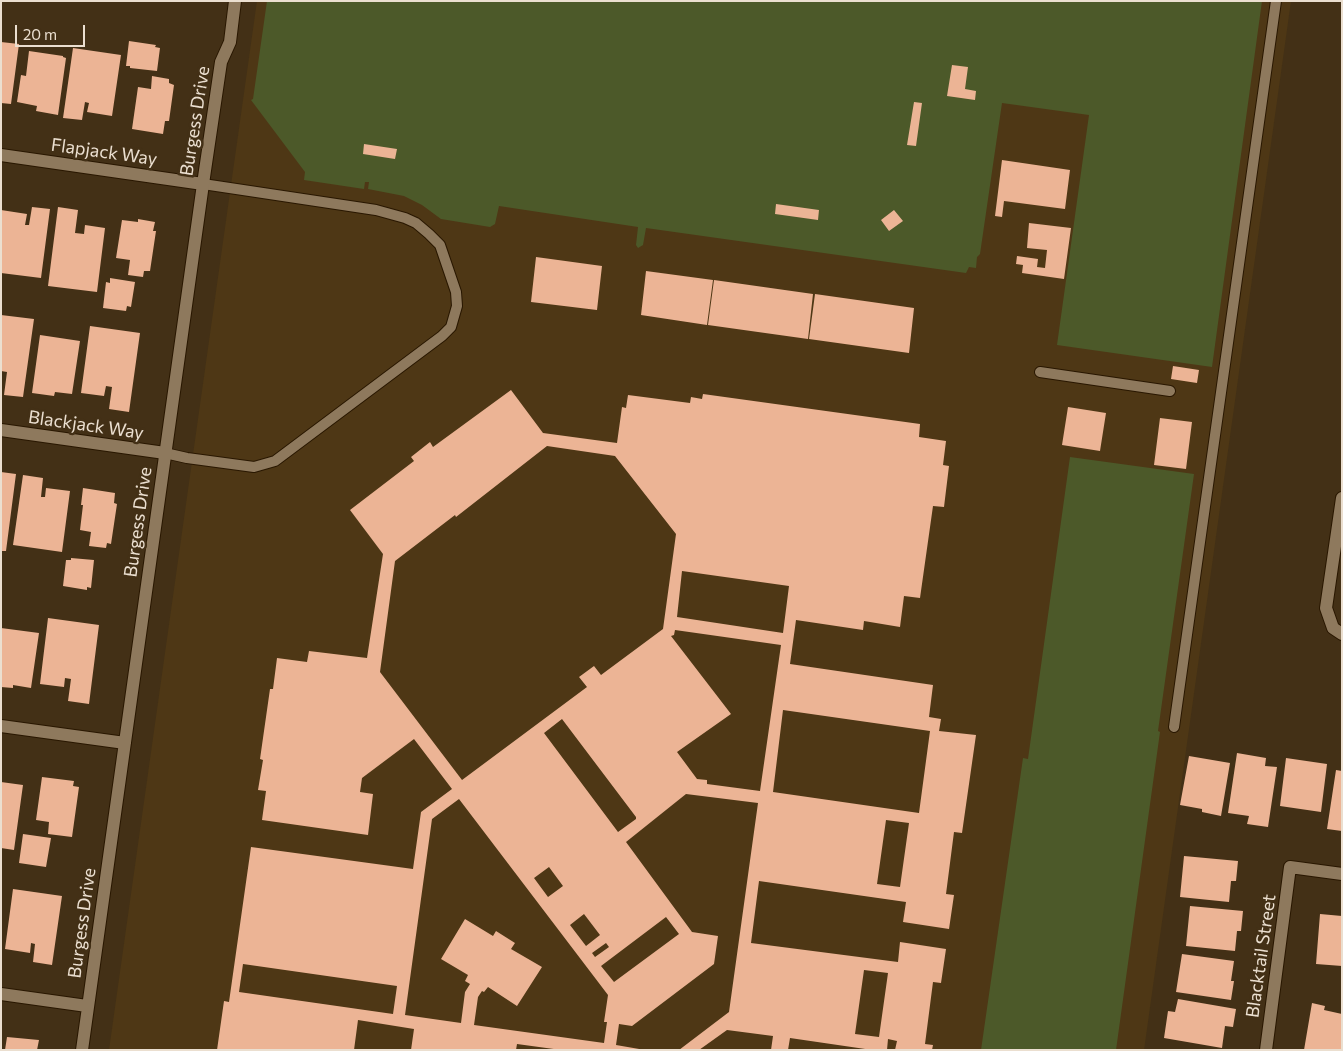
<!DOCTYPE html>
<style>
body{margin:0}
#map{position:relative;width:1343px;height:1051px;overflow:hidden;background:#433016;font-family:Commissioner,sans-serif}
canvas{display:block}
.frame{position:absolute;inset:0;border:2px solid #ebdfd0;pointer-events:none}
.scale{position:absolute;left:15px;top:25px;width:70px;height:22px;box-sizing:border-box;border:2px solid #ebdfd0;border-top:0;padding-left:6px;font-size:15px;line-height:18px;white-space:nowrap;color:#ebdfd0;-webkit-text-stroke:4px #433016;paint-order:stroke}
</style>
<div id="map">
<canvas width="1343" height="1051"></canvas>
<div class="frame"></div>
<div class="scale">20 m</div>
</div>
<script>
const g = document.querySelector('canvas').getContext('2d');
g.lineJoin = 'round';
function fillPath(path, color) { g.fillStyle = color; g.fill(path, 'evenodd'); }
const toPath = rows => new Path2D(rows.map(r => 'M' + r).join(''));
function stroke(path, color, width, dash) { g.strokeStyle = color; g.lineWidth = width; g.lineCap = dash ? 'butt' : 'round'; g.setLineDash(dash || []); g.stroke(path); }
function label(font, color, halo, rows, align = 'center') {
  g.font = font + ' Commissioner,sans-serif'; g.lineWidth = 5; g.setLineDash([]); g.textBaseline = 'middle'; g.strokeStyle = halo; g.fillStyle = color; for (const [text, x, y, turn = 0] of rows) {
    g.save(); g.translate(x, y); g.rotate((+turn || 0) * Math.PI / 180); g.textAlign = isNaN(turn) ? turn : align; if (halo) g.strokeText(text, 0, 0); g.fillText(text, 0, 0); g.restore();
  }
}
const built = toPath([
 [257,1,1291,1,1144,1050,109,1050]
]);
const green = toPath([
 [267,1,1262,1,1212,367,1057,345,1089,115,1002,103,980,254,977,257,976,268,969,267,966,273,646,228,643,245,638,248,636,245,638,227,499,206,495,224,490,227,441,219,422,205,404,196,368,189,369,182,365,182,364,189,304,180,305,172,251,100,253,99],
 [1070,457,1194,474,1158,731,1160,732,1116,1050,981,1050,1023,758,1028,759]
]);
const building = toPath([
 [129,41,156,45,155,47,160,48,157,71,130,68,130,66,126,66],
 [1,42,19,44,11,104,1,103],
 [73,48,121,55,112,116,87,112,89,103,85,102,82,120,63,118],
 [29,51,63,56,63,57,66,58,58,115,36,111,37,106,17,102,21,75,26,76],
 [952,65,968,67,965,89,976,91,975,100,947,96],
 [152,76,169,79,169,83,174,85,169,121,165,121,163,134,132,129,138,87,151,89],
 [914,102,922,103,916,146,907,145],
 [364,144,397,149,395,159,363,154],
 [1002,160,1070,170,1065,209,1004,201,1002,217,995,216],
 [776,204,819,210,818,220,775,214],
 [32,207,50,209,41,278,1,273,1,210,27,214,25,225,29,225],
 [58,207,78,210,75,233,84,234,85,225,105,228,97,292,48,286],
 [894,210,903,221,889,231,881,220],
 [138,219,155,222,153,231,156,231,150,271,144,271,143,277,128,275,130,260,116,258,122,220,138,222],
 [1029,223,1071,228,1064,279,1022,273,1023,265,1016,264,1017,256,1038,259,1037,267,1045,268,1047,250,1027,248],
 [536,257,602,266,597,310,531,302],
 [646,271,713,280,707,325,641,315],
 [110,278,135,282,131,307,127,306,126,311,103,308,106,282,110,283],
 [714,280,813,294,808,339,708,325],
 [815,294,914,308,909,353,809,339],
 [1,315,34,319,23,397,4,395,7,372,1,371],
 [90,326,140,333,129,412,109,409,112,387,106,386,104,396,81,393],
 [40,335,80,341,72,394,55,392,54,396,32,393],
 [1173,366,1199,370,1197,383,1171,379],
 [511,390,543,433,617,443,622,407,626,408,628,395,690,403,691,397,702,399,703,394,920,424,919,437,946,441,943,465,949,466,944,507,933,506,920,598,904,596,900,627,864,621,863,630,796,620,790,664,933,685,929,717,941,719,939,731,976,735,962,833,954,832,946,894,954,895,949,929,903,922,906,902,759,881,751,943,898,962,900,942,946,949,941,983,933,982,925,1044,933,1045,932,1050,895,1050,897,1041,888,1039,887,1050,872,1050,790,1038,788,1050,771,1050,773,1036,727,1030,699,1050,679,1050,729,1012,758,803,686,794,626,842,692,932,718,936,714,964,632,1026,619,1024,616,1045,645,1050,561,1050,517,1044,516,1050,411,1050,414,1029,358,1020,354,1050,217,1050,224,1001,229,1002,251,847,413,869,421,812,452,789,414,739,362,778,360,792,373,794,368,835,262,820,266,791,258,790,263,760,260,759,270,689,273,689,277,658,307,662,309,651,367,658,383,554,350,510,414,461,411,457,430,442,433,447],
 [547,446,615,456,676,534,663,629,601,675,594,666,579,677,587,687,462,780,380,672,395,561,455,515,456,517],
 [682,571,789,586,783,633,677,617],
 [675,630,781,645,760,791,707,784,707,780,697,779,677,752,731,714,671,636,674,635],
 [783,710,930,731,919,813,773,792],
 [562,719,636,817,636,819,618,832,544,733],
 [459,799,608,995,604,1022,607,1022,604,1043,474,1025,478,997,482,991,484,992,488,987,517,1006,542,967,511,949,515,943,496,931,493,936,465,919,441,959,468,975,465,981,470,984,465,992,461,1023,405,1015,432,819],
 [886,820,909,823,900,887,877,884],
 [549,867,563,886,548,897,534,878],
 [584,914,600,935,586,946,570,925],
 [666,917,679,934,614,982,601,966],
 [606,943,609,947,595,957,592,953],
 [243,964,397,986,393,1014,239,992],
 [864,970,888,973,879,1037,855,1034],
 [1068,407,1106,413,1100,451,1062,445],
 [1160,418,1192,422,1186,469,1154,465],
 [1,472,16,474,6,551,1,551],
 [23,475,43,478,41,497,45,497,46,488,70,491,62,552,13,545],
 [83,488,115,493,114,503,117,504,111,544,107,543,106,548,89,546,91,532,80,530,83,505,81,505],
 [71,558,94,560,91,588,87,587,87,590,63,586,66,560,71,560],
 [48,618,99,625,89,704,68,701,71,679,65,678,64,687,40,684],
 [1,628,39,633,31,688,13,685,13,688,1,687],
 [1237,753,1266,758,1265,766,1277,767,1268,827,1247,824,1249,816,1228,813],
 [1189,756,1230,763,1221,816,1202,812,1202,809,1180,805],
 [1286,758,1327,764,1321,812,1280,806],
 [1336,770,1342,771,1342,831,1327,829],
 [42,777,74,781,73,786,79,787,72,837,48,834,49,822,36,820],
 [1,782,23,785,14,850,1,848],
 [23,834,51,838,46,867,19,863],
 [1184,856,1238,861,1236,881,1231,881,1229,902,1180,897],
 [13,889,62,896,52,965,33,962,35,944,31,943,30,953,5,949],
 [1190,906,1243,911,1241,931,1237,931,1235,951,1186,946],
 [1320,914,1342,916,1342,966,1316,964],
 [1182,954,1234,961,1231,981,1234,981,1231,1000,1176,992],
 [1178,999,1236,1009,1233,1027,1225,1026,1222,1048,1164,1038,1168,1011,1175,1012],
 [1312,1003,1325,1006,1324,1010,1342,1014,1342,1050,1304,1050],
 [7,1037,39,1040,37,1050,5,1050]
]);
const service = toPath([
 [1040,372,1170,391],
 [165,453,187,458,254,467,275,461,442,336,451,327,457,306,456,292,440,245,429,234,416,223,405,218,376,210,203,184],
 [1174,727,1276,1]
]);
const minor = toPath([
 [1,155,203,184],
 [1,430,165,453],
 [1342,498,1326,608,1333,628,1342,634],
 [1,726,125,743],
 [1,994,87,1006],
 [82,1050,203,184,221,62,230,42,235,1],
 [1266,1050,1290,867,1342,874]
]);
const streetNames = [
 ["Burgess Drive",195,121,-81],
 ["Flapjack Way",104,152,8],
 ["Blackjack Way",86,425,8],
 ["Burgess Drive",138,522,-82],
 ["Burgess Drive",82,923,-82],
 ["Blacktail Street",1261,956,-82]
];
fillPath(built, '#4e3715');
fillPath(green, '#4c5929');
fillPath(building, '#ecb495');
stroke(service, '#291700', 12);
stroke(minor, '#291700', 14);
stroke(service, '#8e795d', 10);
stroke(minor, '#8e795d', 12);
label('18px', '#ebdfd0', '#433016', streetNames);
</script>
